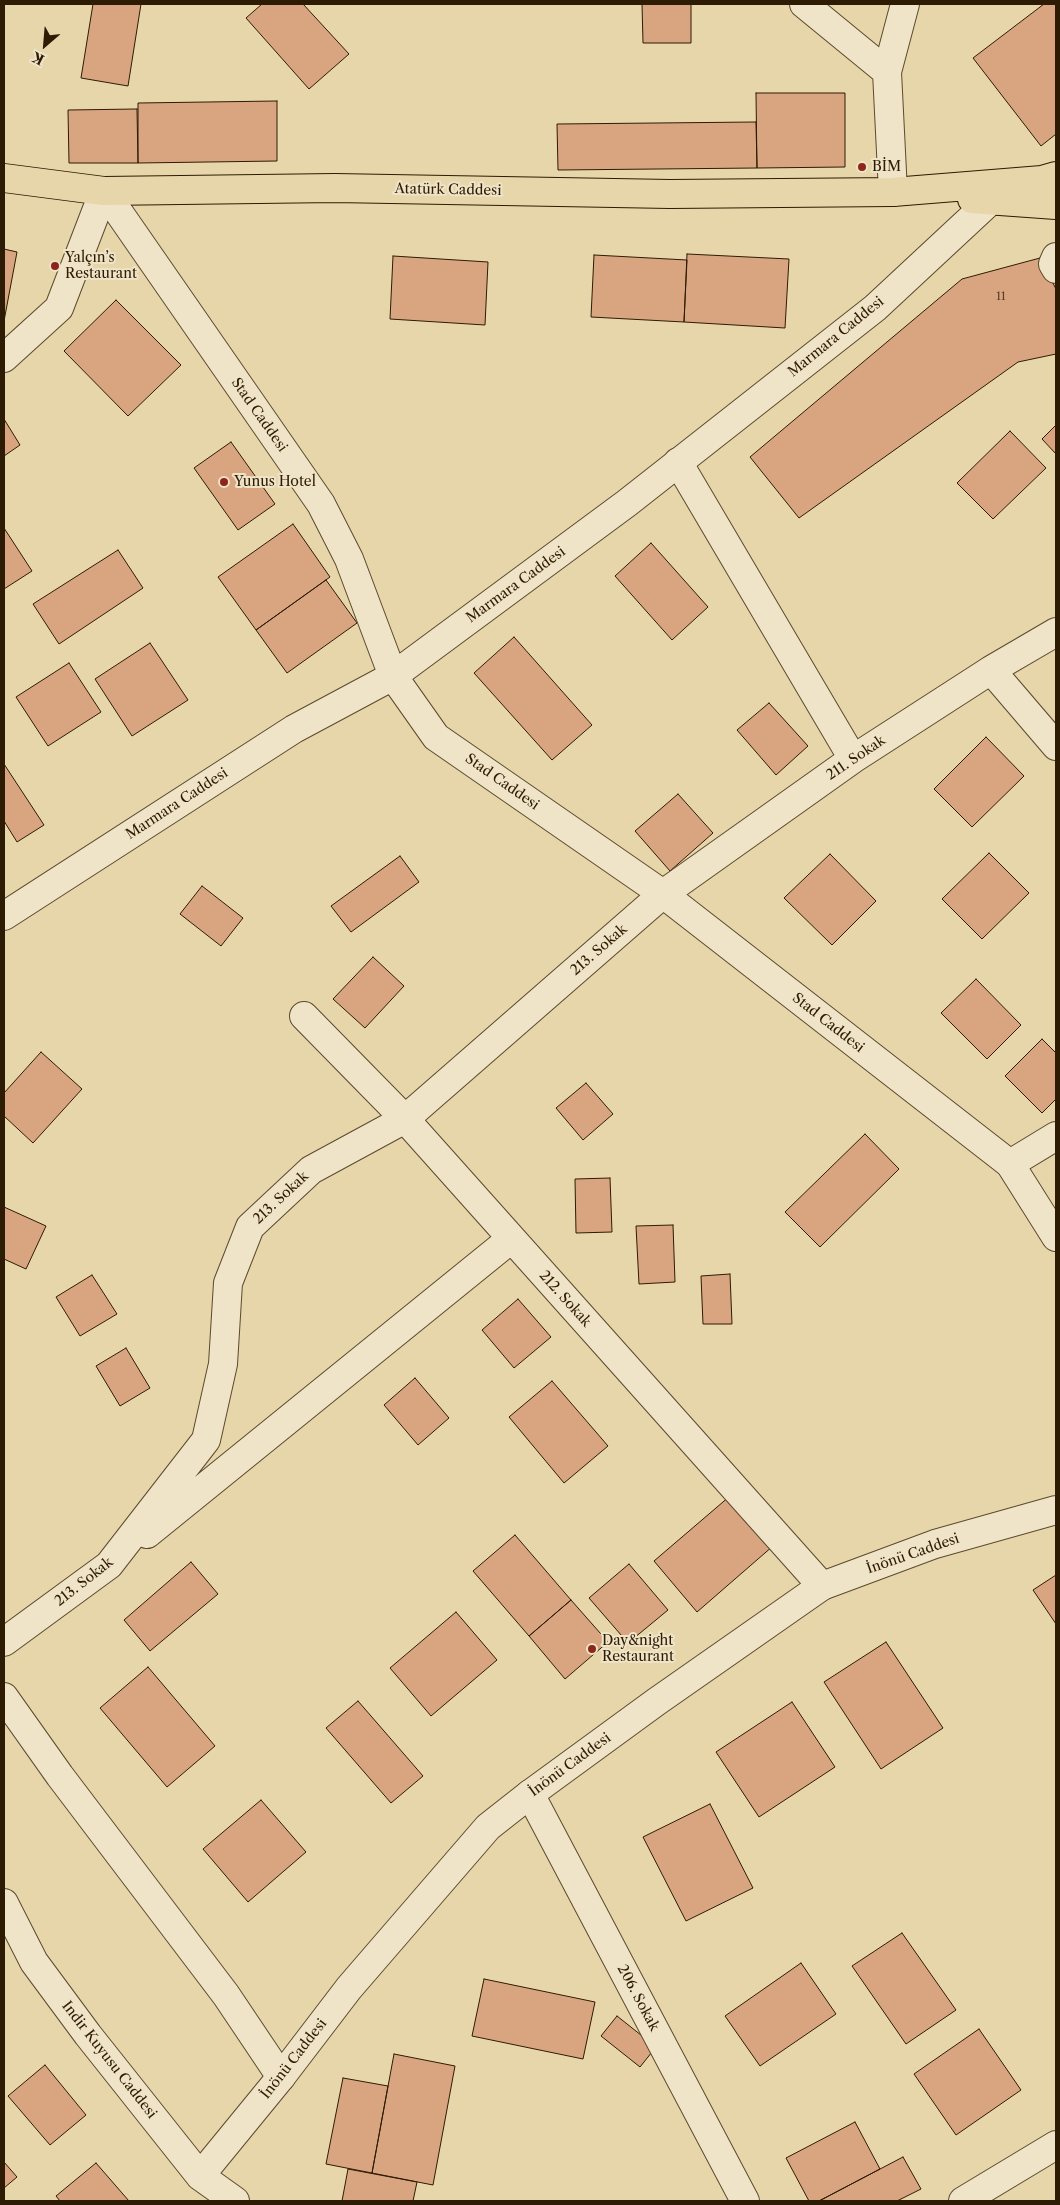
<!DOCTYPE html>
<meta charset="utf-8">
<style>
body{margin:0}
#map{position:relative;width:1060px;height:2205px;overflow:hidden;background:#e6d6aa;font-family:"Libre Caslon Text",serif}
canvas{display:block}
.frame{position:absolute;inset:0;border:5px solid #2e1b03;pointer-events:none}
.north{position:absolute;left:20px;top:20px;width:50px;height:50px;-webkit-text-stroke:4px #efe4c8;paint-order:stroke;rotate:207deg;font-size:14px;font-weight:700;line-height:20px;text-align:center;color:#2e1b03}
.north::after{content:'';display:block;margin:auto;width:18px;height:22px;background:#2e1b03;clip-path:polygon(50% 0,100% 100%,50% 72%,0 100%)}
</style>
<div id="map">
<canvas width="1060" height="2205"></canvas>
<div class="frame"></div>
<div class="north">K</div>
</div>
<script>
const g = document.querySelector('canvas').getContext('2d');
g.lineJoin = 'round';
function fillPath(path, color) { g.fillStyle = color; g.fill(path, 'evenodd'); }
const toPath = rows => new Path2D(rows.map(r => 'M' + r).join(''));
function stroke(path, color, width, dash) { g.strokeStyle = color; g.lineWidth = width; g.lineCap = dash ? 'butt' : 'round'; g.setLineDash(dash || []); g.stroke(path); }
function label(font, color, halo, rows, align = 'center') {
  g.font = font + ' "Libre Caslon Text",serif'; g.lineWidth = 4; g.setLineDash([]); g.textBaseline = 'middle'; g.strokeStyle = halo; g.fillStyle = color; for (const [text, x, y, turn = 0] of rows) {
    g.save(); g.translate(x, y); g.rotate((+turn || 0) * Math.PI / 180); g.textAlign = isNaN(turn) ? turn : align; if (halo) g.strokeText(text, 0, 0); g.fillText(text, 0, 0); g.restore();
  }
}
const building = toPath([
 [93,4,141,4,128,86,81,78,93,4],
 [262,4,303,4,349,54,309,89,246,18,262,4],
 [642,4,691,4,691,43,643,43,642,4],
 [1044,4,1056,4,1056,134,1041,146,973,58,1044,4],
 [756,93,845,93,845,167,757,168,756,93],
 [277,101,277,161,138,163,138,103,277,101],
 [137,109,138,163,69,163,68,110,137,109],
 [756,122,757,168,558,170,557,124,756,122],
 [4,249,17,252,4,321,4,249],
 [687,254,789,259,785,328,684,322,687,254],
 [594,255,687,260,684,322,591,317,594,255],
 [393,256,488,262,485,325,390,319,393,256],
 [1040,258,1056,289,1056,354,1018,362,799,518,750,457,962,279,1040,258],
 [116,300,181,365,128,416,64,351,116,300],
 [4,419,20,445,4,456,4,419],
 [1056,425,1056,454,1042,439,1056,425],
 [1010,431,1046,468,993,519,957,483,1010,431],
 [231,442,275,504,238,530,194,468,231,442],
 [293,524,330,577,256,630,218,577,293,524],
 [4,528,32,571,4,589,4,528],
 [651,543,708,607,672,640,615,576,651,543],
 [118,550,143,588,59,644,33,604,118,550],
 [326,580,357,623,287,673,256,630,326,580],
 [514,637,592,725,552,760,474,673,514,637],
 [150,643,188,700,132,736,95,679,150,643],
 [69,663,101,712,48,746,16,697,69,663],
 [769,703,808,746,776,775,737,730,769,703],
 [986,737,1024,776,972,827,934,789,986,737],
 [4,764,44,825,17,842,4,821,4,764],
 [678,794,713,833,670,871,635,831,678,794],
 [989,853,1029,893,982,939,942,899,989,853],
 [830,854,876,901,832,945,784,898,830,854],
 [400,856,419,882,351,932,331,906,400,856],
 [202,886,243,918,221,946,180,914,202,886],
 [373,957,404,986,365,1028,333,999,373,957],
 [976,979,1021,1025,987,1059,941,1013,976,979],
 [1042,1039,1056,1053,1056,1099,1042,1113,1005,1076,1042,1039],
 [41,1052,82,1089,33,1143,4,1116,4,1093,41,1052],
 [586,1083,613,1114,583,1140,556,1108,586,1083],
 [865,1134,899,1169,820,1247,785,1212,865,1134],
 [610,1178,612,1232,576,1233,575,1179,610,1178],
 [4,1207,46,1226,26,1269,4,1259,4,1207],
 [673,1225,675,1282,639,1284,636,1226,673,1225],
 [730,1274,732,1324,703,1324,701,1276,730,1274],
 [92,1275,117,1314,80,1336,56,1297,92,1275],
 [518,1299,551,1337,514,1368,482,1330,518,1299],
 [126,1348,150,1388,120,1406,96,1366,126,1348],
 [415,1378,449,1418,418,1445,384,1405,415,1378],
 [552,1381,608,1446,564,1483,509,1417,552,1381],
 [730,1496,773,1546,697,1612,654,1561,730,1496],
 [515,1535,571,1600,529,1636,473,1571,515,1535],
 [191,1562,218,1594,150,1651,124,1620,191,1562],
 [629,1564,668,1610,628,1643,589,1598,629,1564],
 [1056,1575,1056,1624,1033,1590,1056,1575],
 [571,1600,608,1642,565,1679,529,1636,571,1600],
 [456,1612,497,1660,431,1716,390,1668,456,1612],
 [886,1642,943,1728,881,1769,824,1682,886,1642],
 [148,1667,215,1746,167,1787,100,1708,148,1667],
 [358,1701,423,1776,391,1803,326,1728,358,1701],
 [792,1702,835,1767,759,1817,716,1752,792,1702],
 [261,1800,306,1852,248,1902,203,1849,261,1800],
 [710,1804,753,1888,686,1921,643,1837,710,1804],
 [902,1933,956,2010,906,2044,852,1966,902,1933],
 [801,1963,836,2014,760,2066,725,2016,801,1963],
 [484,1979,595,2002,583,2059,472,2036,484,1979],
 [617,2016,656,2047,640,2067,601,2036,617,2016],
 [979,2029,1021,2090,956,2135,914,2074,979,2029],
 [394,2054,455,2066,433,2185,372,2173,394,2054],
 [45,2065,86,2115,50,2145,8,2096,45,2065],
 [343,2078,388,2086,372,2173,326,2164,343,2078],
 [855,2122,880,2169,819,2201,809,2201,786,2158,855,2122],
 [903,2157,921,2189,897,2201,819,2201,903,2157],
 [4,2162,17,2177,4,2188,4,2162],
 [96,2163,129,2201,60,2201,56,2196,96,2163],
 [348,2169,417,2182,413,2201,342,2201,348,2169]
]);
const minor = toPath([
 [804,4,887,72],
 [893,192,887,72,905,4],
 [1056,257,1053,264,1056,269],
 [4,358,59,308,104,191],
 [678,462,853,759],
 [991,670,1056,746],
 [304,1016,405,1119,822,1586],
 [1010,1164,1056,1136],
 [147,1534,511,1239],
 [4,1642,109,1565,206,1440,223,1364,228,1283,250,1227,311,1170,405,1119,663,894,853,759,991,670,1056,632],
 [4,1697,60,1776,226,1995,281,2077],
 [530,1794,745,2201],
 [963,2201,1056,2145]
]);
const tertiary = toPath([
 [104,191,321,504,349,559,393,676,436,737,663,894,1010,1164,1056,1237],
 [4,916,294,729,393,676,627,503,875,308,990,201],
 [4,1903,34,1962,88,2035,200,2176,235,2201],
 [200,2176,281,2077,349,1988,488,1827,530,1794,656,1702,822,1586,935,1544,1056,1510]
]);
const primary = toPath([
 [4,178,104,191,335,188,670,194,893,192,1042,180,1056,176],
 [972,199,1056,205]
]);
const markers = [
 [862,167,5,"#8f2418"],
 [55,266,5,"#8f2418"],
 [224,482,5,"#8f2418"],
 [592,1649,5,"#8f2418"]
];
const numberNames = [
 ["11",1001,297]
];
const poiNames = [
 ["BİM",872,167],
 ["Yalçın’s",65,258],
 ["Restaurant",65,274],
 ["Yunus Hotel",234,482],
 ["Day&night",602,1641],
 ["Restaurant",602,1657]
];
const streetNames = [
 ["Atatürk Caddesi",448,190,1],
 ["Marmara Caddesi",836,337,-39],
 ["Stad Caddesi",259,415,55],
 ["Marmara Caddesi",516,585,-36],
 ["211. Sokak",856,758,-34],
 ["Stad Caddesi",502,782,35],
 ["Marmara Caddesi",177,804,-33],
 ["213. Sokak",599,950,-41],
 ["Stad Caddesi",828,1023,38],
 ["213. Sokak",281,1198,-43],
 ["212. Sokak",565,1299,48],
 ["İnönü Caddesi",913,1554,-19],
 ["213. Sokak",84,1582,-38],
 ["İnönü Caddesi",570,1765,-36],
 ["206. Sokak",638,1998,62],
 ["İnönü Caddesi",294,2059,-52],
 ["Indir Kuyusu Caddesi",109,2060,52]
];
fillPath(building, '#d9a581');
stroke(building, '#2e1b03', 1);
stroke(minor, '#5c4a2d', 30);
stroke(tertiary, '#5c4a2d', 30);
stroke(primary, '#2e1b03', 30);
stroke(minor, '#efe4c8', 28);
stroke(tertiary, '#efe4c8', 28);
stroke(primary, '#e6d6aa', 28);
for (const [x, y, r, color] of markers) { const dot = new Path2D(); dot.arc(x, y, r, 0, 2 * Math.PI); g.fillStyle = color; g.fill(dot); stroke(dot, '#efe4c8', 2); }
label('11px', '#593e22', null, numberNames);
label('14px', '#2e1b03', '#efe4c8', poiNames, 'left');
label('14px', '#2e1b03', '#efe4c8', streetNames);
</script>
